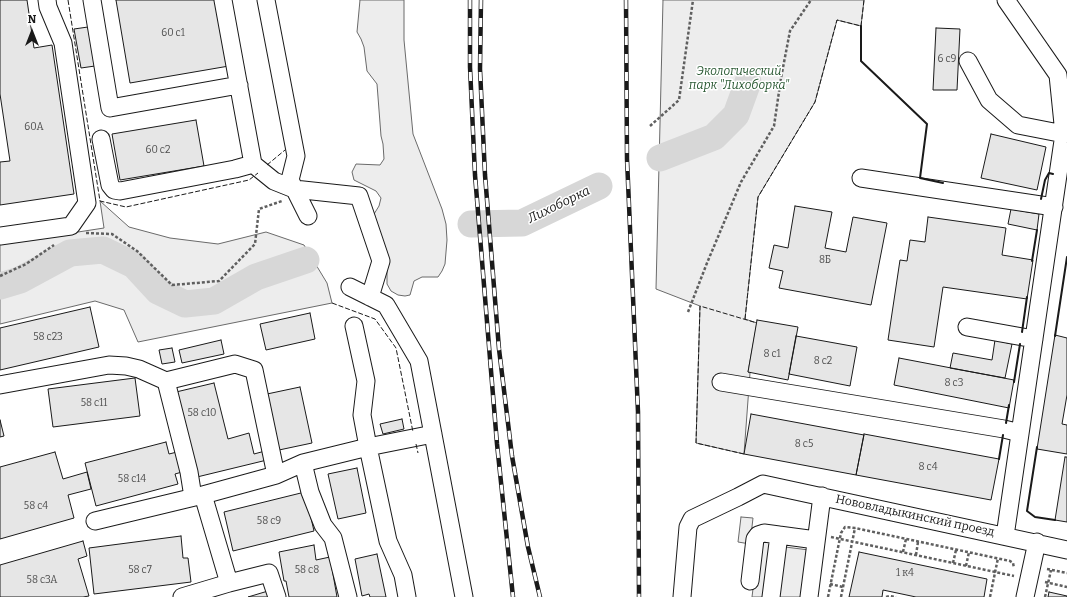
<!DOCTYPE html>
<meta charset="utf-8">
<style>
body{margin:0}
#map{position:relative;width:1067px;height:597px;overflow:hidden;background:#fff;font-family:Bitter,serif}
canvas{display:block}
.north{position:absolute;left:12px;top:12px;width:40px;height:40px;-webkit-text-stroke:3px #fff;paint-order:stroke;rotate:0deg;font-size:11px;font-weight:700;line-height:16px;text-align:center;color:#1a1a1a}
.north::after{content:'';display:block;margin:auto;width:14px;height:18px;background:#1a1a1a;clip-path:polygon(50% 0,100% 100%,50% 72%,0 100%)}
</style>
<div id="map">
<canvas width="1067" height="597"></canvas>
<div class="north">N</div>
</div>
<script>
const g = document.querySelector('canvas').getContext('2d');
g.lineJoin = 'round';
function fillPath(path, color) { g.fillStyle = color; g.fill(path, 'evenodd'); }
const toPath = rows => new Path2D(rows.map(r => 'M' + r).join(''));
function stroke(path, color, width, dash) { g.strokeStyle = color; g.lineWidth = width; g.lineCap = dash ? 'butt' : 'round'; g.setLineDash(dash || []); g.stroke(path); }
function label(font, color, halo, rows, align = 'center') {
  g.font = font + ' Bitter,serif'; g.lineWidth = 3; g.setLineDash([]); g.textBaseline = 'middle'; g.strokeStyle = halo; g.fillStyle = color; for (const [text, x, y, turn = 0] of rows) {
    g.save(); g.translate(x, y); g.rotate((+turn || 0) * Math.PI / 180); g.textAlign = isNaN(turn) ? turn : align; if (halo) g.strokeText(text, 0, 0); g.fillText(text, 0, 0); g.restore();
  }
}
const built = toPath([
 [360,0,404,0,404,40,413,134,442,209,446,224,447,240,445,264,442,271,438,277,422,277,414,281,410,295,405,296,398,295,391,291,387,284,387,268,389,259,378,237,373,221,374,214,379,206,381,198,376,191,354,180,352,172,356,164,380,165,384,159,383,144,381,136,377,84,367,71,364,47,361,39,357,32,360,0],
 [663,0,864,0,861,26,837,20,815,102,758,197,745,319,757,323,748,372,750,373,744,454,696,443,700,306,656,289,663,0],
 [100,201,129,227,170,238,218,244,266,232,304,245,327,283,332,303,138,342,124,310,95,301,0,324,0,244,104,228,100,201],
 [741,517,753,518,750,544,738,542,741,517],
 [759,539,771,541,764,597,752,597,759,539],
 [785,547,809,550,803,597,779,597,785,547]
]);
const river = toPath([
 [660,158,714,137,736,115,748,82],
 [471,224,522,223,599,186],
 [0,286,20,280,70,253,103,250,134,265,158,291,185,304,214,301,256,277,306,260]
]);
const building = toPath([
 [0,0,27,0,34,48,52,45,74,194,0,205,0,162,10,161,0,94,0,0],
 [116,0,218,0,229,66,130,83,116,0],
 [88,27,95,66,81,68,74,29,88,27],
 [936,28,960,29,957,90,933,90,936,28],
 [196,120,204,166,120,180,112,134,196,120],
 [991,134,1046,147,1037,190,981,178,991,134],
 [795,206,832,212,825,248,846,252,853,217,887,223,871,305,779,288,783,271,769,268,774,245,788,248,795,206],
 [1011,209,1039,214,1037,230,1008,224,1011,209],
 [928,217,1006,228,1002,255,1033,260,1027,299,943,287,934,347,888,340,900,260,907,261,910,240,925,242,928,217],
 [90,307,99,347,0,370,0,328,90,307],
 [310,313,315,339,266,350,260,324,310,313],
 [757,320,798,327,788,380,748,372,757,320],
 [1055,335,1067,338,1067,395,1062,424,1067,425,1067,454,1037,449,1055,335],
 [796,336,857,347,850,386,789,374,796,336],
 [221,340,224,354,182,363,179,350,221,340],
 [995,340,1012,344,1005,378,950,368,953,353,992,360,995,340],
 [172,348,175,362,162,364,159,350,172,348],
 [899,358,1014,380,1009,408,894,385,899,358],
 [135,378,140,416,53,427,48,389,135,378],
 [214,383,228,439,249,433,254,454,265,451,267,460,197,477,176,392,214,383],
 [300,387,312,443,279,450,267,394,300,387],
 [751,414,864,435,856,475,744,454,751,414],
 [402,419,404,429,383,434,380,424,402,419],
 [0,420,4,436,0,437,0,420],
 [864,434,999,459,991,500,856,475,864,434],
 [166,442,169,454,177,452,182,472,175,474,178,484,96,506,85,463,166,442],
 [55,452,63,479,87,472,91,489,68,495,74,518,0,539,0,467,55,452],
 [1065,457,1067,457,1067,522,1055,520,1065,457],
 [357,468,366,513,338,519,328,474,357,468],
 [305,492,314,531,233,551,224,512,305,492],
 [181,536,183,558,188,558,191,582,94,594,89,548,181,536],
 [83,541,87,556,78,559,89,596,83,597,0,597,0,565,83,541],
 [314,545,316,560,330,557,337,597,289,597,286,581,284,581,279,552,314,545],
 [859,552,987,579,984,597,916,597,883,590,882,597,849,597,859,552],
 [377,554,386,597,370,597,369,594,362,596,355,559,377,554],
 [268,591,270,597,248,597,268,591],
 [1049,592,1067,596,1067,597,1048,597,1049,592]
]);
const path = toPath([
 [650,126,679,100,693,0],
 [86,233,112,234,137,251,172,285,219,281,255,244,259,209,282,201],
 [0,276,26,264,54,245],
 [688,312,707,263,741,182,774,126,781,78,790,31,811,0],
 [831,537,1014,576],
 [903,552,906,539],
 [916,555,918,542],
 [953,563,956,550],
 [966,566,969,552],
 [1047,569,1067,573],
 [1045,582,1067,587],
 [830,584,843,587],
 [828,597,841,533,845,527,855,528,1010,561,1013,563,1014,568],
 [841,597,855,528],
 [886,597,890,596,896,597],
 [990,597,998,558],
 [1045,597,1051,570]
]);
const minor = toPath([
 [92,0,110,108,239,85],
 [223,0,253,164,274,181,294,189,359,196,381,261,370,297],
 [266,0,296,156,290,180,308,216],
 [968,61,989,100,1018,125,1064,134,1067,132],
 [101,139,110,185,114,190,120,191,235,169,253,164],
 [861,178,1054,207],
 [0,236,71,226,87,203,63,43,48,7,47,0],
 [350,287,386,305,419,361,464,597],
 [967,327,1034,339],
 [166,381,189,472,193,497],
 [721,382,1004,429,1020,433],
 [0,385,109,365,126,366,139,369,166,381,235,364,254,370,276,475],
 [303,463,310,492,323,525,333,538,348,597],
 [95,521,203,495,276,475,303,463,368,447,362,415,366,381,354,326],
 [1005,536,1064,134,1058,75,1006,0],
 [750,581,755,539,758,535,764,533,816,540],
 [229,583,269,573,277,597],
 [182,597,229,583,203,495],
 [407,597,403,575,388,541,368,447,433,434],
 [682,597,688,527,692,519,738,497,763,484,1067,550],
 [771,597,779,535],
 [809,597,822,496],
 [1025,597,1037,542]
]);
const rail = toPath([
 [470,0,470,67,475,175,497,444,513,597],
 [481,0,480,69,485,175,499,349,512,456,528,547,540,597],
 [626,0,627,159,638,412,639,597]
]);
const fence = toPath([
 [68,0,100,201,126,207,249,180,258,173],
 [267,165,285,150],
 [332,303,375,319,396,348,413,432],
 [745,319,758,197,815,102,837,20,861,26,864,0],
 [416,444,418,453],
 [744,454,696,443,700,306,757,323]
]);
const wall = toPath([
 [861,26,861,61,927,124,920,178,943,183],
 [1041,199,1045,180,1049,173,1053,174],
 [1032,261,1037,230],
 [1022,332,1027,297],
 [1055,336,1067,257],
 [1014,382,1020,344],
 [1006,423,1009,405],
 [1037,447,1027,511,1035,517,1055,520],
 [999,459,1003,435]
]);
const numberNames = [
 ["60 с1",173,33],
 ["6 с9",947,59],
 ["60А",34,127],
 ["60 с2",158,150],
 ["8Б",825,260],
 ["58 с23",48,337],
 ["8 с1",772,354],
 ["8 с2",823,361],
 ["8 с3",954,383],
 ["58 с11",94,403],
 ["58 с10",202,413],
 ["8 с5",804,444],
 ["8 с4",928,467],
 ["58 с14",132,479],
 ["58 с4",36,506],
 ["58 с9",269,521],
 ["58 с7",140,570],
 ["58 с8",307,570],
 ["1 к4",905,573],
 ["58 с3А",42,580]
];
const parkNames = [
 ["Экологический",739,72],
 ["парк \"Лихоборка\"",739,86]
];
const streetNames = [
 ["Нововладыкинский проезд",915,516,12]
];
const waterNames = [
 ["Лихоборка",559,205,-26]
];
fillPath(built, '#ededed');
stroke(built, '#6a6a6a', 1);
stroke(river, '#d7d7d7', 27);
fillPath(building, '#e6e6e6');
stroke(building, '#1a1a1a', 1);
stroke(minor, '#1a1a1a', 19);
stroke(path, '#5f5f5f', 2.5, [3, 2]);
stroke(minor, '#fff', 17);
stroke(rail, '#1a1a1a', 4.5);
stroke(rail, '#fff', 3, [9]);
stroke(fence, '#1a1a1a', 1, [5, 2]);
stroke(wall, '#1a1a1a', 2);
label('10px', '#4d4d4d', null, numberNames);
label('italic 12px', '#2b5a34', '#fff', parkNames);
label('12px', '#1a1a1a', '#fff', streetNames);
label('italic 13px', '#1a1a1a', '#fff', waterNames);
</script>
